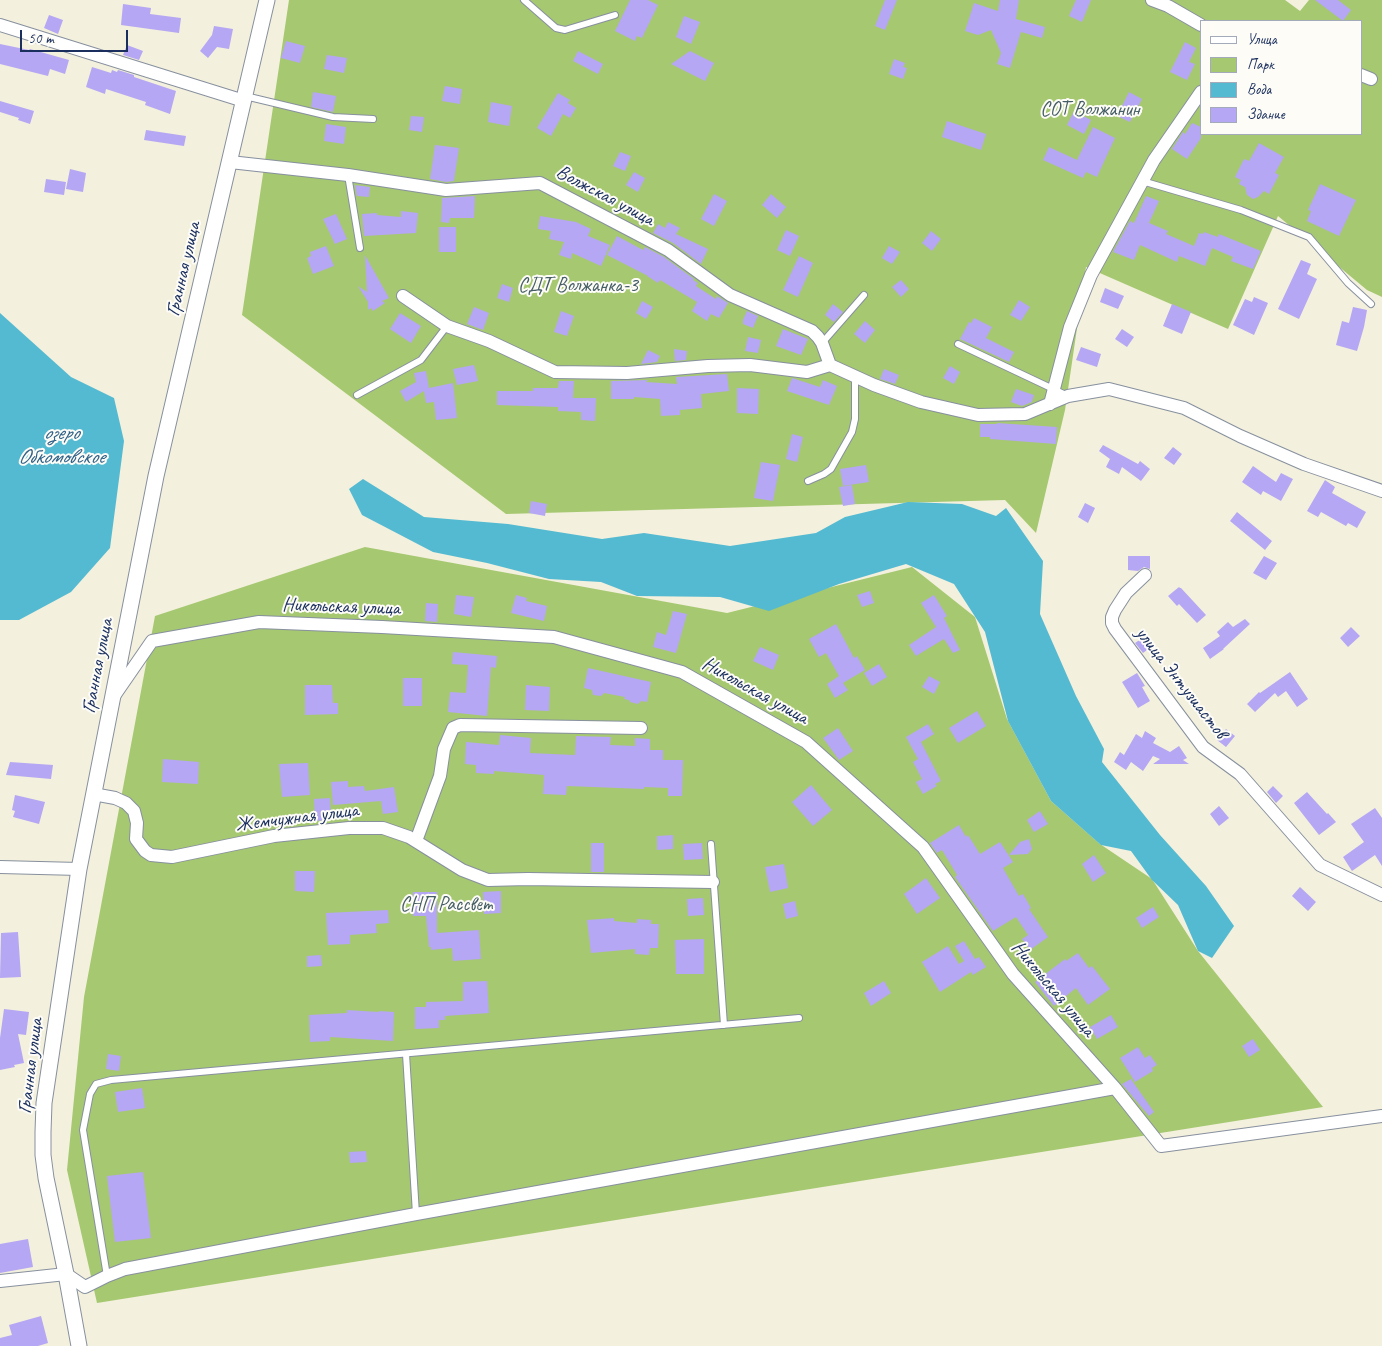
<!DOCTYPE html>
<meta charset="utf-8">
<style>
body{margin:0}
#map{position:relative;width:1382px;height:1346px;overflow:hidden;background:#f3f0dd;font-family:Caveat,sans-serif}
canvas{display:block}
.legend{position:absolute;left:1200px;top:20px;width:162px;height:115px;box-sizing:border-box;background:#fdfcf7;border:1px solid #a3aaba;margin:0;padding:6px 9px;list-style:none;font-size:15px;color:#1b2f5e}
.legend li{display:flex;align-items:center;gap:10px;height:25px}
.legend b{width:25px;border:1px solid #a3aaba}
.scale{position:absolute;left:20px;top:30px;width:108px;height:22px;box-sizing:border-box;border:2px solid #1b2f5e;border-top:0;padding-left:6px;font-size:15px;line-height:18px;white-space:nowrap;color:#1b2f5e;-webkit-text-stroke:4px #fdfcf7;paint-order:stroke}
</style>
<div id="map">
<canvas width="1382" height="1346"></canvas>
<ul class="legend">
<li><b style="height:6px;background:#fff"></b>Улица</li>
<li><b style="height:14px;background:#a6c871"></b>Парк</li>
<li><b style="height:14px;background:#54bad2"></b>Вода</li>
<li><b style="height:14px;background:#b5a7f3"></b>Здание</li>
</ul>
<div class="scale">50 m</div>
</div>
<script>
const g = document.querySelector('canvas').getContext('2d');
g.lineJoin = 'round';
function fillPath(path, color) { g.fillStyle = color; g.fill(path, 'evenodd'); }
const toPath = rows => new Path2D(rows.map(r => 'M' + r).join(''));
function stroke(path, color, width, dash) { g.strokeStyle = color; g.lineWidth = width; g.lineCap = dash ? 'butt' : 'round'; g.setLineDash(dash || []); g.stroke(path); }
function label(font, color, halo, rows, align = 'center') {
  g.font = font + ' Caveat,sans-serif'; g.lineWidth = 4; g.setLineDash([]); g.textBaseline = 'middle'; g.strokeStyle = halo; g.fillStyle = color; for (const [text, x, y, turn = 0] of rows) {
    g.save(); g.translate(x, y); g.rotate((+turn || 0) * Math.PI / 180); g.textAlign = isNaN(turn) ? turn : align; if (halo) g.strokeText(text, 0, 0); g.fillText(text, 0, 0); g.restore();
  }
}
const green = toPath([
 [289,0,1285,0,1300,11,1309,0,1382,0,1382,297,1367,290,1278,216,1228,329,1086,267,1065,410,1036,533,1005,500,506,514,242,315],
 [1201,21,1361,21,1361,134,1201,134],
 [365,547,727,613,912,567,975,617,1007,719,1051,801,1100,844,1152,879,1198,951,1323,1107,97,1303,67,1170,84,997,155,616]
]);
const water = toPath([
 [0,313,71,377,114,398,124,441,110,548,71,592,19,620,0,620],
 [363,479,424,517,508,524,602,539,644,533,730,546,816,533,845,517,908,502,962,504,996,516,1006,508,1043,561,1040,614,1076,696,1104,749,1102,762,1160,835,1206,886,1234,926,1212,958,1198,951,1178,905,1152,880,1131,851,1101,845,1051,801,1008,721,985,632,954,584,906,564,839,584,769,611,720,597,637,596,601,582,549,579,487,563,433,552,362,515,349,489]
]);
const building = toPath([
 [630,0,648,0,658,5,642,38,637,36,635,41,615,31],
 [885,0,897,0,885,30,875,26],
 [1000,0,1019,0,1016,19,1045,27,1042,38,1021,32,1010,68,997,64,1001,53,991,30,978,35,965,31,974,3,998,11],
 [1076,0,1091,0,1082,22,1069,16],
 [1315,0,1338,0,1351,10,1343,21],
 [123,4,151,8,150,14,181,18,179,33,121,25],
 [49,15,63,20,58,34,44,28],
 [684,16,700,22,691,44,676,37],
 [214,26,233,29,229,49,217,47,208,58,200,51,212,35],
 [286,41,305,46,300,63,281,58],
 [1185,42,1196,48,1189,62,1195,64,1187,80,1170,72],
 [0,44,29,50,30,49,69,60,65,74,50,69,48,76,0,64],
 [127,45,143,51,139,60,123,55],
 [578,51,603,64,598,74,573,61],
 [690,51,714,63,705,81,671,64],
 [327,55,347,58,344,73,324,69],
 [894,59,905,63,903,67,907,68,903,79,889,74],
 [92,67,111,73,112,70,117,72,118,70,134,75,134,77,176,91,170,114,145,105,146,102,106,89,105,94,86,87],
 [445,86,462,89,460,104,442,101],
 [313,92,336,96,333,112,311,107],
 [1129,92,1142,99,1130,122,1117,116],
 [558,93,570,100,568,103,576,108,570,118,563,114,551,136,537,128],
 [0,101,34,111,30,124,18,120,19,118,0,112],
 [491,102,512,106,509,126,488,122],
 [1074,111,1091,120,1084,134,1067,125],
 [411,116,424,117,422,132,409,130],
 [947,121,986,134,981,150,942,137],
 [1192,123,1201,127,1201,138,1187,159,1172,149,1183,132,1185,134],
 [326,124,346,127,344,144,324,141],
 [1093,127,1115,138,1097,177,1086,172,1083,178,1043,160,1049,147,1077,160],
 [146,130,186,136,184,146,144,140],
 [1259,143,1284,157,1275,173,1279,175,1269,194,1264,191,1258,197,1253,199,1247,195,1245,187,1239,184,1241,180,1235,177,1244,159,1249,161],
 [435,145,459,148,454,181,446,182,430,179],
 [620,152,631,156,625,171,613,166],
 [70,169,86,173,83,192,66,189],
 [634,172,645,178,638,192,626,185],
 [46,179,66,182,64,195,44,192],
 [1320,184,1356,200,1339,236,1307,221,1311,211,1308,210],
 [355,185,370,187,369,197,357,196],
 [714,194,727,201,714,226,701,219],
 [771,194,786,207,777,218,762,205],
 [475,196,474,218,450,218,449,223,441,222,442,198],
 [1146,196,1159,201,1149,223,1168,231,1166,234,1194,246,1199,233,1203,234,1204,232,1218,237,1219,234,1261,251,1253,269,1231,261,1233,257,1212,248,1205,266,1179,256,1177,262,1140,245,1134,260,1113,252,1130,221,1134,223],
 [401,211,418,213,416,233,364,236,362,214,377,213,377,215,401,217],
 [336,214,347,239,335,244,323,219],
 [540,216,576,222,591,229,588,236,610,245,601,266,572,253,571,259,559,255,564,242,549,239,551,231,538,229],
 [668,222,680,228,676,234,708,249,701,264,673,243,653,233,658,224,665,228],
 [439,227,456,227,456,252,439,252],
 [786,230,799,236,790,256,777,250],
 [931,231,941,239,932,251,922,243],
 [617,236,643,250,645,247,664,257,694,279,693,280,698,283,696,286,716,299,717,296,728,303,719,318,711,314,707,321,692,311,697,302,660,280,658,283,647,276,648,276,607,255],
 [326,246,334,266,313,274,307,258,311,256,310,252],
 [889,246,900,252,892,264,882,258],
 [365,255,389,298,382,301,385,303,373,311,371,308,368,310,368,302,358,286,367,292],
 [799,256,813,263,798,297,783,290],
 [1301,260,1311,264,1307,274,1317,279,1299,319,1278,309],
 [901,280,909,289,901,297,892,287],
 [502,284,513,288,509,302,497,298],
 [1105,288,1124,296,1118,309,1100,302],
 [1254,297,1268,303,1254,335,1233,325,1245,299,1252,302],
 [1019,300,1030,307,1021,321,1010,315],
 [642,301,653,307,646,319,636,313],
 [833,304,843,312,834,322,825,315],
 [1172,304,1191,312,1182,334,1163,326],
 [474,307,489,313,483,330,467,324],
 [1353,307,1367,310,1364,327,1357,351,1336,345,1342,321,1349,323],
 [561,311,574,316,567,336,554,332],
 [747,311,758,316,753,328,743,324,743,320],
 [400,313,421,326,411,343,390,329],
 [974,318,992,327,986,338,1014,352,1009,362,960,339,969,322,971,323],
 [865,321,875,330,865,343,854,334],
 [783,329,808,339,801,355,776,346],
 [1122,329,1134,337,1127,347,1115,339],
 [748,337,761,340,758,353,745,351],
 [1081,347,1101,354,1097,367,1076,360],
 [674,349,687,351,686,360,675,361],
 [648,350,660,356,657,362,641,364],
 [474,365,478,381,457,385,453,369],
 [950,366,960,372,954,384,943,378],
 [884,369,899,375,895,384,880,379],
 [426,371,429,388,453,383,457,418,436,420,434,402,426,403,424,391,406,402,400,391,416,382,414,373],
 [727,374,729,391,701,394,702,408,680,410,680,415,661,416,660,399,634,397,634,399,611,399,611,381,648,380,646,382,677,384,676,377],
 [792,378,820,387,823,380,837,386,829,405,787,391],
 [559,381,574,381,573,398,596,398,595,421,581,420,581,412,558,411,558,407,497,405,497,391,533,391,533,388,558,388],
 [737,388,759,389,758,414,737,413],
 [1016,389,1034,395,1032,402,1022,406,1011,402],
 [997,423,1057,427,1056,444,990,439,990,437,980,437,980,424,997,424],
 [792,434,803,437,797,462,786,459],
 [1103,445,1138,464,1140,461,1150,469,1141,481,1122,467,1119,474,1106,467,1110,459,1099,451],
 [1173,447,1182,454,1174,465,1164,458],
 [761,462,780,465,773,501,754,498],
 [866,465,869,482,843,486,840,469],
 [1253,466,1276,482,1281,473,1293,479,1281,501,1263,491,1261,495,1242,482],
 [1325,480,1335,487,1332,493,1366,512,1357,528,1348,523,1346,526,1321,512,1318,517,1307,511],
 [852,485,855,504,843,506,839,487],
 [531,501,547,504,545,516,529,513],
 [1085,503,1095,508,1088,523,1078,517],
 [1237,512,1272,541,1265,550,1230,521],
 [1128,556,1150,556,1150,569,1144,567,1138,571,1128,570],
 [1264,556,1277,563,1266,580,1253,573],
 [1179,587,1180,588,1181,588,1206,615,1197,623,1179,604,1177,606,1168,596],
 [870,591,874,603,862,607,857,595],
 [456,595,474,597,471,617,454,614],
 [516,595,527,598,526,601,547,606,544,621,511,613],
 [934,595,947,616,944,618,960,650,953,653,944,639,916,656,909,645,936,627,921,603],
 [426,603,438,604,437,622,425,621],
 [673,611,687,614,676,653,653,647,657,632,666,635],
 [1245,619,1250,624,1223,649,1224,649,1210,659,1203,648,1220,636,1217,632,1228,622,1233,627],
 [836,624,854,658,857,656,865,670,843,683,848,690,835,698,827,684,839,676,826,653,819,657,809,639],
 [1351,627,1360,636,1348,647,1340,638],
 [1144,637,1151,647,1143,653,1135,643],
 [760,647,779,655,773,670,753,661],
 [453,652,497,656,496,668,491,667,487,716,448,712,450,692,466,693,468,665,452,664],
 [879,664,887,677,872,686,864,673],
 [588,668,651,682,647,702,641,701,638,704,630,702,629,700,624,699,625,697,604,693,601,696,593,695,592,690,584,688],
 [1290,672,1308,699,1297,707,1286,691,1278,697,1275,693,1255,712,1247,704,1259,692,1260,693],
 [1137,673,1145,686,1142,687,1150,701,1138,708,1122,682],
 [929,676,940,682,934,694,922,687],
 [403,678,422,678,422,706,403,706],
 [305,685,332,685,333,703,338,703,338,714,305,715],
 [526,685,550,687,549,711,525,710],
 [977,711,986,726,958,743,949,728],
 [928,724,934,734,921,742,941,781,935,784,937,786,923,794,916,782,922,779,913,762,918,759,906,737],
 [838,728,853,751,839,760,823,738],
 [1226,729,1235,736,1226,747,1217,740],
 [1145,731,1156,738,1153,743,1170,752,1179,746,1187,758,1183,760,1189,764,1153,764,1160,759,1153,756,1143,771,1131,762,1126,770,1114,762,1120,752,1124,755,1136,734,1142,738],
 [500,735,531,738,530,753,575,755,576,736,611,737,610,745,635,746,635,738,650,739,650,750,663,750,663,760,683,760,682,796,668,796,668,788,644,787,644,789,567,786,566,795,543,794,544,775,494,771,494,774,476,773,476,765,465,764,466,742,499,745],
 [163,759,199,762,198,784,162,782],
 [10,762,53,765,51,779,6,775],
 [308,763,310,795,282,797,279,764],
 [348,781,348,787,364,786,365,791,394,787,398,812,383,814,381,801,333,805,331,782],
 [811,785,832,810,813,826,792,802],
 [1273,786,1283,796,1276,803,1267,792],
 [1307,792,1327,814,1328,813,1336,822,1319,835,1294,803],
 [15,795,45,802,39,824,13,817,15,811,12,810],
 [330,798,331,820,315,821,314,799],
 [1219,806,1229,818,1219,826,1210,814],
 [1375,808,1382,818,1382,866,1375,855,1352,871,1343,857,1364,842,1351,824],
 [1040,811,1048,824,1034,832,1027,820],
 [959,825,966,837,968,835,980,854,1000,842,1013,862,1003,868,1019,896,1023,894,1031,908,1029,909,1048,937,1030,950,1022,939,1028,935,1016,917,993,931,955,877,957,875,942,850,937,853,930,843],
 [673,835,673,849,657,850,657,836],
 [1029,839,1032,849,1028,854,1009,855,1020,842],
 [591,843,604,843,604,872,591,872],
 [702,843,703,859,684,860,683,844],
 [1094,855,1106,873,1093,882,1082,864],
 [784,864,788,888,770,892,765,867],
 [295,871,315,871,314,892,295,891],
 [926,878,940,898,917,914,904,894],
 [1300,887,1316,902,1308,911,1292,896],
 [501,891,501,913,484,914,483,892],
 [413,892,437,892,437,933,479,930,481,959,453,961,452,948,431,950,431,947,429,947,426,916,413,916],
 [703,898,704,915,688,916,687,899],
 [795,901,798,916,786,919,783,904],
 [1153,907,1159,917,1142,928,1136,918],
 [388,910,389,923,376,924,377,933,350,935,350,944,328,945,326,913],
 [614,918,614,921,637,923,637,919,651,920,651,924,659,924,658,948,650,948,649,955,635,954,635,949,591,953,587,920],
 [18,932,21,977,0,978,1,933],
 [704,939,704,974,676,974,675,940],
 [964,941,975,959,979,957,986,967,973,975,971,972,940,992,922,962,948,946,959,964,964,961,955,946],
 [1078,953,1089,968,1092,966,1110,989,1088,1005,1076,988,1054,1006,1035,982,1065,959,1066,961],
 [321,955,322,966,307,967,307,956],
 [487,981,489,1013,445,1016,445,1020,439,1020,439,1028,415,1029,415,1007,426,1007,426,1002,463,1001,463,982],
 [884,981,891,993,871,1006,864,993],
 [4,1009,29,1012,26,1035,18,1034,24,1063,14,1065,15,1067,0,1070,0,1038],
 [347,1010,379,1012,379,1011,394,1012,393,1041,330,1037,330,1041,310,1042,309,1015,347,1013],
 [1111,1015,1118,1027,1097,1039,1090,1027],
 [1253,1039,1260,1050,1249,1057,1242,1046],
 [1138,1047,1145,1058,1150,1055,1157,1065,1152,1068,1153,1071,1135,1082,1120,1058],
 [108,1054,121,1056,119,1071,106,1069],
 [1131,1079,1154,1112,1149,1116,1122,1084],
 [142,1088,145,1108,118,1112,115,1092],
 [366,1151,367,1162,350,1163,349,1152],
 [143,1172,151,1238,115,1242,107,1176],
 [28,1239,33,1267,0,1273,0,1244],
 [41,1316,48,1343,38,1346,0,1346,0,1338,12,1335,9,1325]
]);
const service = toPath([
 [524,0,556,28,565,30,615,15],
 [245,96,333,117,373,119],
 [348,175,360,248],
 [1142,181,1241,210,1309,237,1348,283,1371,304],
 [822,343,864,295],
 [958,344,1068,396],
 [357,395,421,360,447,326],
 [808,481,824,474,831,469,852,432,855,419,855,376],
 [711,844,724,1025],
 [406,1054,416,1214],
 [107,1276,83,1130,90,1094,96,1084,111,1080,799,1018]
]);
const minor = toPath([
 [1152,0,1168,6,1201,25],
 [0,25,244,101],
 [1361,75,1371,79],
 [230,162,348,175,446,190,540,183,668,250,730,295,812,331,818,337,822,343,830,365],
 [403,296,447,326,489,341,555,372,627,373,708,366,750,365,807,372,830,365,874,385,921,402,978,415,1025,414,1068,396,1109,389,1184,408,1240,436,1304,464,1382,491],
 [1050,404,1070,327,1091,275,1154,160,1201,92],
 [1145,575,1126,593,1115,610,1112,617,1112,623,1115,629,1203,747,1240,774,1320,865,1382,895],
 [114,696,152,641,259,622,382,627,554,637,682,672,806,742,923,847,1013,974,1115,1088,1161,1146,1382,1116],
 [93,794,115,798,126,803,134,811,137,823,136,839,145,851,151,855,172,857,274,836,349,828,383,828,409,837,462,870,488,880,528,879,713,882],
 [416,841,440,776,444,749,453,728,460,725,641,728],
 [0,867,79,869],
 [0,1281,66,1274,85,1287,107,1276,125,1269,416,1214,1115,1088]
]);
const tertiary = toPath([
 [79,1346,66,1274,46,1178,43,1155,43,1132,44,1103,79,869,156,476,267,0]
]);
const parkNames = [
 ["СОТ Волжанин",1090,110],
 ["СДТ Волжанка-3",578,286],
 ["СНП Рассвет",446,905]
];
const streetNames = [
 ["Волжская улица",605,196,28],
 ["Гранная улица",184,269,-77],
 ["Никольская улица",341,607,2],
 ["Гранная улица",98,666,-79],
 ["улица Энтузиастов",1181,683,52],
 ["Никольская улица",755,691,29],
 ["Жемчужная улица",297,818,-7],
 ["Никольская улица",1053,989,50],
 ["Гранная улица",31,1066,-83]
];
const waterNames = [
 ["озеро",61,433],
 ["Обкомовское",61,457]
];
fillPath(green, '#a6c871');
fillPath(water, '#54bad2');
fillPath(building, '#b5a7f3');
stroke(service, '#87909e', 8);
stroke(minor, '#87909e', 14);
stroke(tertiary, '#87909e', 17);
stroke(service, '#fff', 6);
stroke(minor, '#fff', 12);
stroke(tertiary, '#fff', 15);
label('20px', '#455d64', '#fdfcf7', parkNames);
label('20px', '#1b2f5e', '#fdfcf7', streetNames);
label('italic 21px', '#2f6087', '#fdfcf7', waterNames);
</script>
